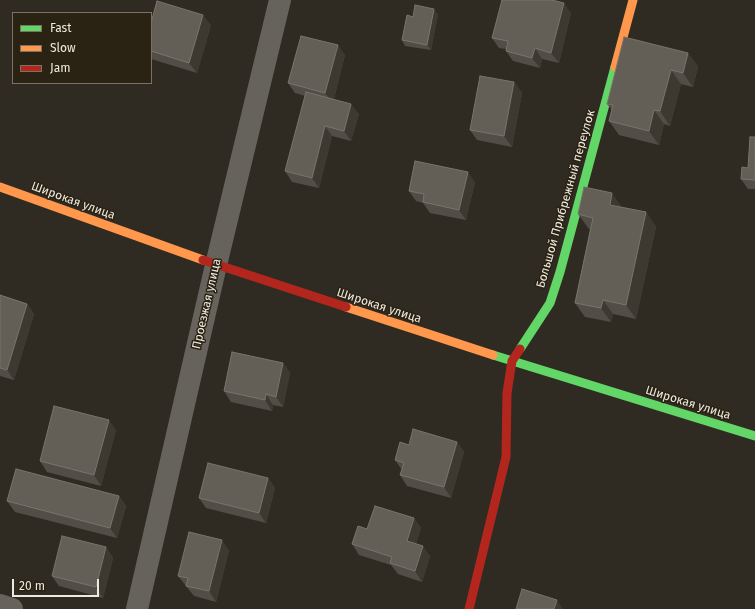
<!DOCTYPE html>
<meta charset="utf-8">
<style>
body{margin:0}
#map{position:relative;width:755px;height:609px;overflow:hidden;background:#2f2b22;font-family:"Fira Sans",sans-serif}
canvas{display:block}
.legend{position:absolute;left:12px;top:12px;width:140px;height:72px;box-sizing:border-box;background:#2a2314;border:1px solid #797366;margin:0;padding:5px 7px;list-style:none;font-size:12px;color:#efeae0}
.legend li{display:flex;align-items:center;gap:8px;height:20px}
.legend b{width:20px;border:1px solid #797366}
.scale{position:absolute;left:12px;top:579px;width:87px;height:18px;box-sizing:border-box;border:2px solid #efeae0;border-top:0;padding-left:5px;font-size:12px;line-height:14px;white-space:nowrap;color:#efeae0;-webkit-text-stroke:3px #2a2314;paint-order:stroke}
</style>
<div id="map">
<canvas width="755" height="609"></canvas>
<ul class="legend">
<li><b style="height:5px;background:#63d668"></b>Fast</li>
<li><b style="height:5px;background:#ff974d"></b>Slow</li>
<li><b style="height:5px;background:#b3261e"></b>Jam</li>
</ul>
<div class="scale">20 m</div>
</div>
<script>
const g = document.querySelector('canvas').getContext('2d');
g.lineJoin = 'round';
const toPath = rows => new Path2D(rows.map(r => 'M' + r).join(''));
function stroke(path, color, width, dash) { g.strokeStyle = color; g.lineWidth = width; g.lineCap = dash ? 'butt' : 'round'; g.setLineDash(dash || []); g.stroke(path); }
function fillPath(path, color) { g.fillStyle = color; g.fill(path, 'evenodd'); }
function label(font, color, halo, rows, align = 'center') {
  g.font = font + ' "Fira Sans",sans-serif'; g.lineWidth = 3; g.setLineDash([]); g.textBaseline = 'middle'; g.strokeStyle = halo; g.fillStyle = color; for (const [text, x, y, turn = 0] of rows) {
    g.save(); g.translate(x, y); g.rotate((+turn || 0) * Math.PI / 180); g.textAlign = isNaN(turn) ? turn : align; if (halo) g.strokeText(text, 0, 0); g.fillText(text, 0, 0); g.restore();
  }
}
const street = toPath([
 [0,605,12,609],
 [137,609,216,265,280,0]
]);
const fast = toPath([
 [520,349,550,303,560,272,615,67],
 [493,355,755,436]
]);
const slow = toPath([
 [615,67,633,0],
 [0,187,203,260],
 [346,307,493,355]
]);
const jam = toPath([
 [203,260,346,307],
 [469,609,506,457,507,393,512,361,520,349]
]);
const wall = toPath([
 [571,13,559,63,542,59,540,68,513,61,506,51,506,49,499,48,492,38],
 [438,14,431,50,405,46,402,40,413,17],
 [151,23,211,25,197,73,151,59],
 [688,53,698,67,693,87,681,84,670,126,664,124,659,145,619,135,609,121,612,110,607,104],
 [345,55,334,99,359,114,351,141,332,136,319,188,292,182,285,171,305,96,295,93,288,83],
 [514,82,522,93,512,147,477,140,470,130],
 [755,137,755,189,748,189,741,179,748,168],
 [475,182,466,220,430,213,423,203,416,201,409,191],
 [622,207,646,212,656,227,636,319,613,314,611,322,585,317,575,303,590,229,589,229,578,214],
 [0,295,27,304,34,314,14,380,0,376],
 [283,363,290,373,283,407,273,405,272,411,231,402,224,391],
 [116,430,101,486,47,472,40,461],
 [457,442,464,452,451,498,407,486,400,475,402,470,395,460,409,445],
 [268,478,275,488,266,523,206,508,199,498],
 [119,496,126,506,117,538,15,512,7,501],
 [414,518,421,528,416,544,430,556,422,582,398,574,391,565,359,555,352,544,367,529],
 [106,547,113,558,103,598,59,586,52,576],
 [229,550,216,602,194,596,178,576]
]);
const shadedWall = toPath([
 [564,3,571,13,559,63,551,53],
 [434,9,438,14,431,50,427,45],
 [203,15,211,25,197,73,189,63],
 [338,45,345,55,333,103,325,93],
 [535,48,542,59,540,68,532,58],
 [688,53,698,67,693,87,683,73],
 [671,70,681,84,670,126,660,111],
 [514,82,522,93,512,147,504,136],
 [351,104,359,114,351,141,344,131],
 [654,110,664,124,659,145,649,131],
 [325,126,332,136,319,188,312,178],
 [468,172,475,182,466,220,459,210],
 [612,193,622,207,610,205],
 [646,212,656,227,636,319,626,305],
 [603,300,613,314,611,322,601,308],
 [27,304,34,314,14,380,7,370],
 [283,363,290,373,283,407,276,397],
 [266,394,273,405,272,411,265,400],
 [109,420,116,430,101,486,94,475],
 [457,442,464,452,451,498,444,487],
 [268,478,275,488,266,523,259,513],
 [119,496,126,506,117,538,110,528],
 [414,518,421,528,414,551,407,541],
 [222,540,229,550,216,602,209,591],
 [423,546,430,556,422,582,415,571],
 [106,547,113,558,103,598,96,587],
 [557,600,563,609,554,609]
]);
const building = toPath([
 [502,0,552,0,564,3,551,53,535,48,532,58,506,51,508,41,492,38,502,0],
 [157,1,203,15,189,63,151,51,151,23,157,1],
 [415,5,434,9,427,45,402,40,407,15,413,17,415,5],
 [301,36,338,45,325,93,288,83,301,36],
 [624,37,688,53,683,73,671,70,660,111,654,110,649,131,609,121,613,105,607,104,624,37],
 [480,76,514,82,504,136,470,130,480,76],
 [306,92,351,104,344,131,325,126,312,178,285,171,306,92],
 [750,137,755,137,755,180,741,179,742,167,748,168,750,137],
 [415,161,468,172,459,210,423,202,424,194,409,191,415,161],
 [584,187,612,193,610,205,646,212,626,305,603,300,601,308,575,303,593,218,578,214,584,187],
 [0,295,27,304,7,370,0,368,0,295],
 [232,352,283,363,276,397,266,394,265,400,224,391,232,352],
 [54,406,109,420,94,475,40,461,54,406],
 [413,429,457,442,444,487,400,475,404,463,395,460,400,442,409,445,413,429],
 [208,463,268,478,259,513,199,498,208,463],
 [16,469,119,496,110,528,7,501,16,469],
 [375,506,414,518,407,541,423,546,415,571,390,563,392,557,352,544,358,526,367,529,375,506],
 [189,532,222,540,209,591,186,586,188,578,178,576,189,532],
 [62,536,106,547,96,587,52,576,62,536],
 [522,589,557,600,554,609,516,609,522,589]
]);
const streetNames = [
 ["Большой Прибрежный переулок",566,199,-74],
 ["Широкая улица",73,201,20],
 ["Проезжая улица",207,304,-77],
 ["Широкая улица",379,306,18],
 ["Широкая улица",688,403,17]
];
stroke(street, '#66635c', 22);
stroke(fast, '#63d668', 9);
stroke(slow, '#ff974d', 9);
stroke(jam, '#b3261e', 9);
fillPath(wall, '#524e47');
fillPath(shadedWall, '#3d3931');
fillPath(building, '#635f57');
stroke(building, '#79746c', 1);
label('12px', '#efeae0', '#2a2314', streetNames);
</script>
